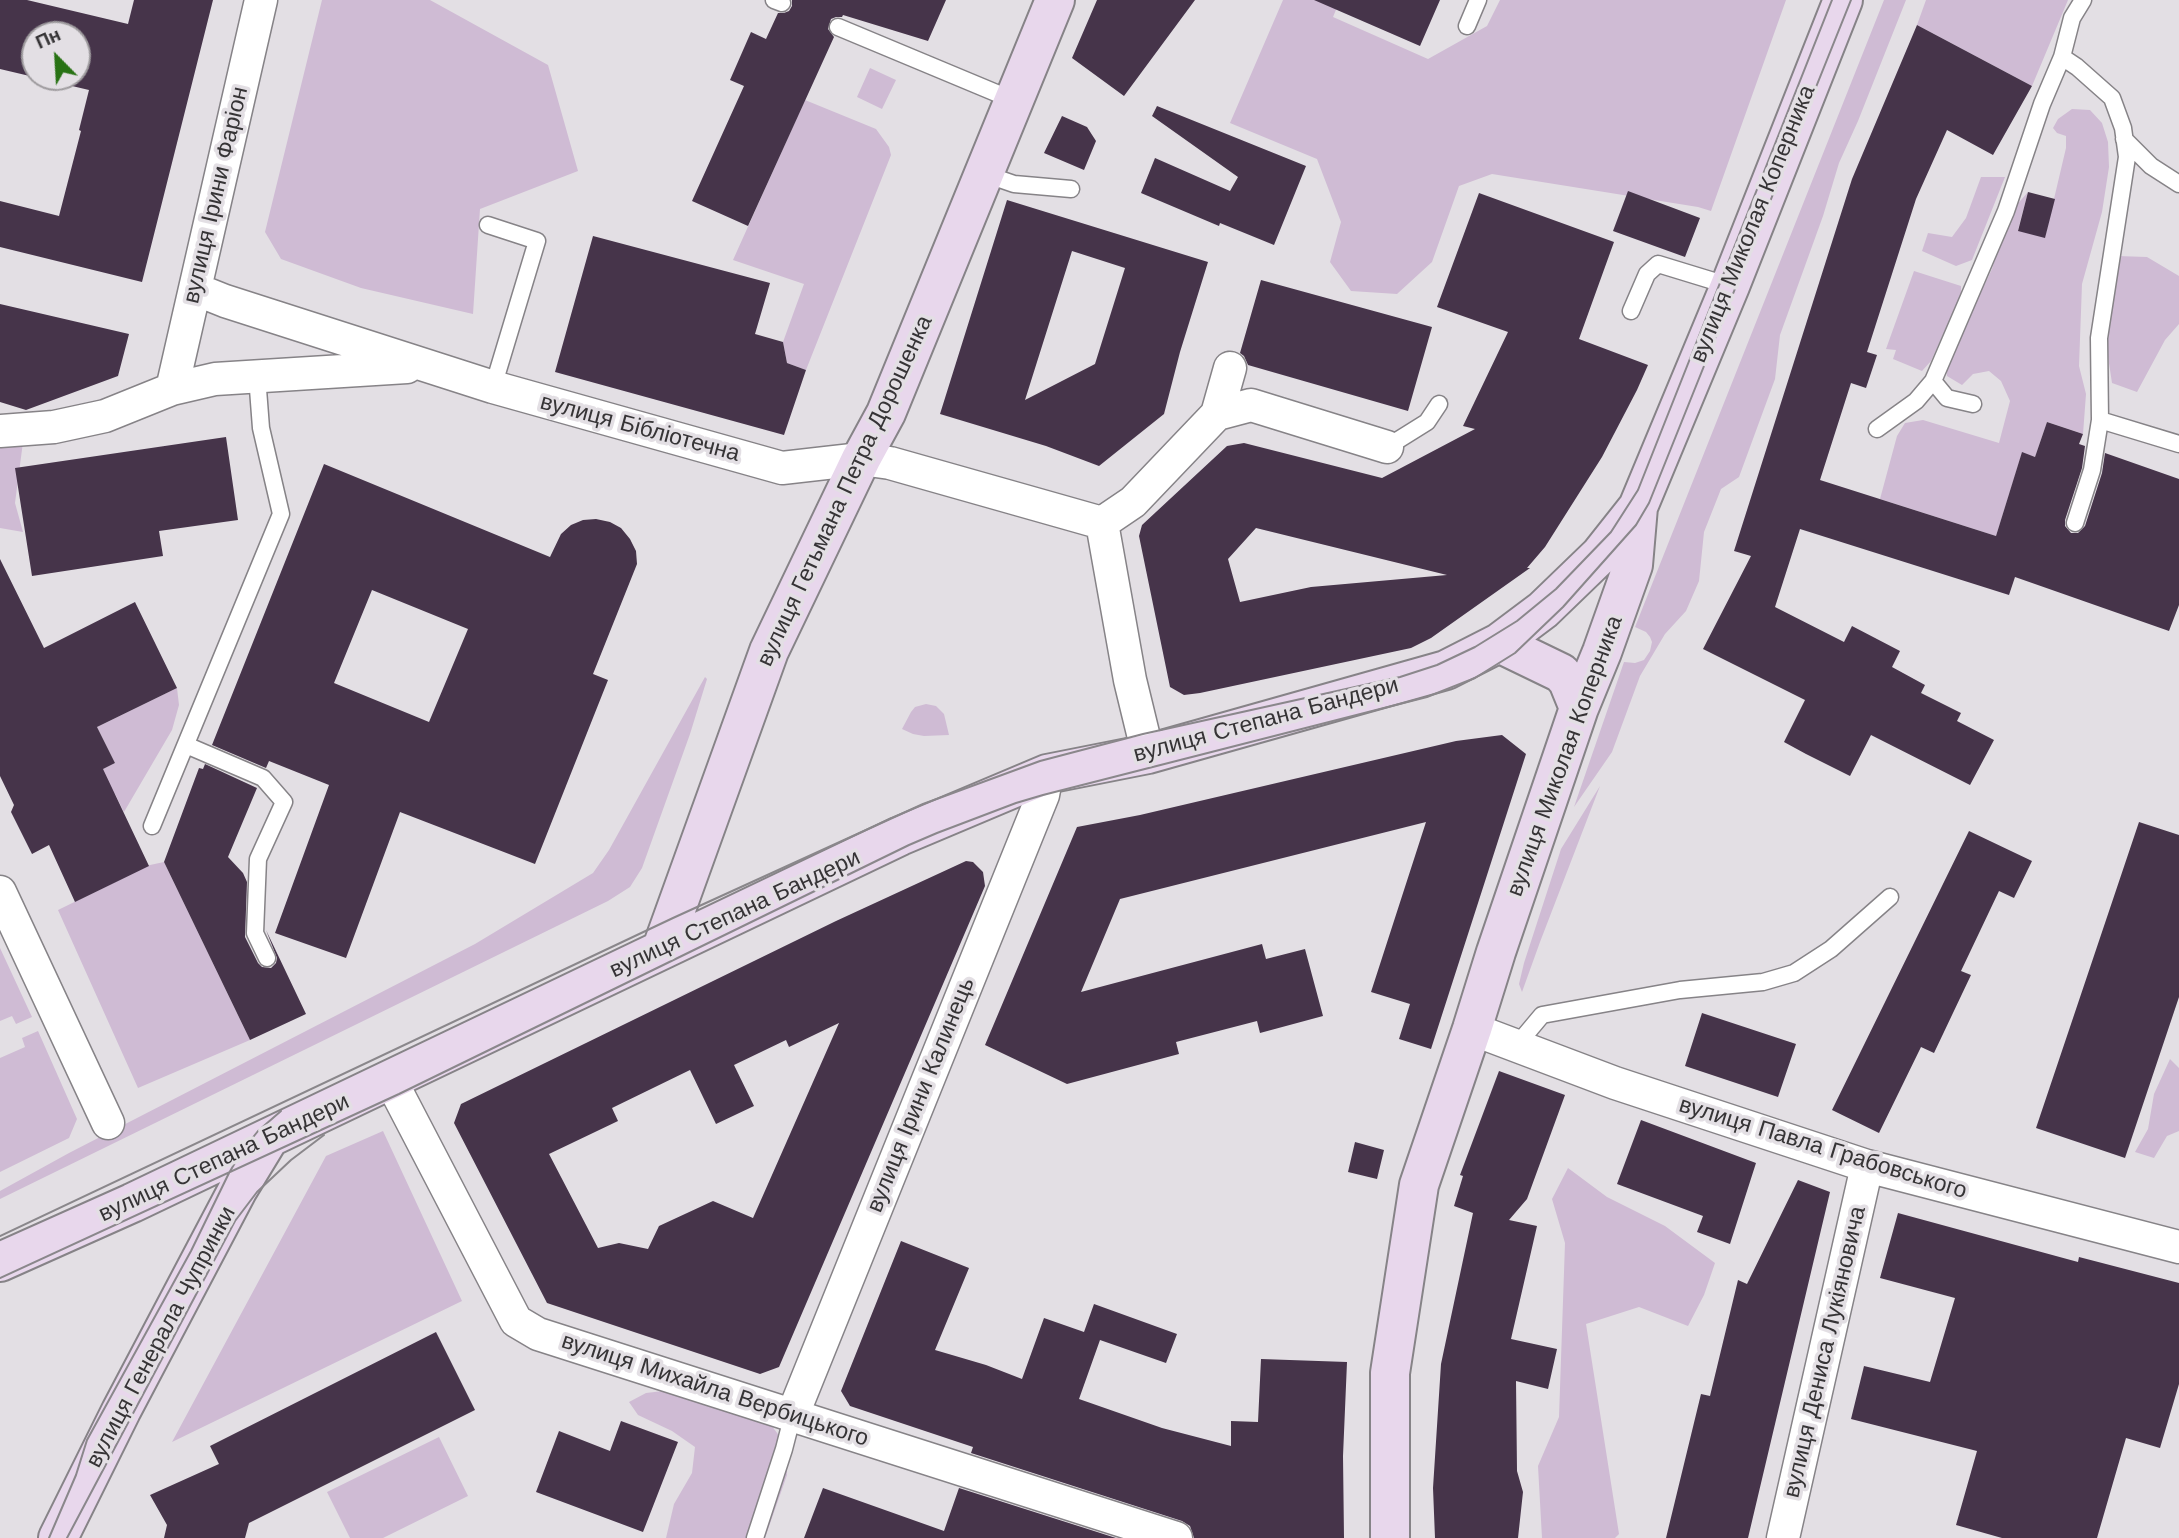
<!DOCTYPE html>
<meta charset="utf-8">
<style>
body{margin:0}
#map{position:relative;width:2179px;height:1538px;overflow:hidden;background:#e3dfe4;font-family:"Work Sans",sans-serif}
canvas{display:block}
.north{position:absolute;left:21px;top:21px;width:70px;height:70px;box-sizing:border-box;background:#e3dfe4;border:2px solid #9e9b9e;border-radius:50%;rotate:336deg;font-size:19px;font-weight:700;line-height:28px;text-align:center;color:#363436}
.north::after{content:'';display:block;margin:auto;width:24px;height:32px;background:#287214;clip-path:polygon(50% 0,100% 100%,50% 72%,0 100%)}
</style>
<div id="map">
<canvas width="2179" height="1538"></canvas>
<div class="north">Пн</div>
</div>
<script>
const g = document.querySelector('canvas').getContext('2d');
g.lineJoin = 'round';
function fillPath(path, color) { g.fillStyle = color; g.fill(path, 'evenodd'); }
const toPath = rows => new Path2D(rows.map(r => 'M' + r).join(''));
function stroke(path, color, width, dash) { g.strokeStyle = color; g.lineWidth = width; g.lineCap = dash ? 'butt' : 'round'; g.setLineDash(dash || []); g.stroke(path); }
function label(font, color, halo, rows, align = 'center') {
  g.font = font + ' "Work Sans",sans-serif'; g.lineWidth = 7; g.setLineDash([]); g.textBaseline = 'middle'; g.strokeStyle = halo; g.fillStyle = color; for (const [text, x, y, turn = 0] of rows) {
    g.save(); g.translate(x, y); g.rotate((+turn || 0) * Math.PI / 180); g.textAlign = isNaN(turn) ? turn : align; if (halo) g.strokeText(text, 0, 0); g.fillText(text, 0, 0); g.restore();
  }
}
const green = toPath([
 [322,0,430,0,548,65,578,171,480,209,473,314,361,288,281,259,265,232],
 [1283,0,1340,0,1333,17,1428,59,1487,26,1500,0,1786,0,1711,211,1698,207,1492,174,1459,186,1432,262,1397,294,1351,291,1330,262,1341,222,1317,159,1230,123],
 [1884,0,1906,0,1858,121,1839,163,1823,216,1780,335,1775,379,1739,477,1721,489,1704,532,1699,581,1686,611,1665,634,1640,676,1612,752,1574,807,1624,662,1635,663,1644,660,1650,651,1652,642,1650,637,1646,632,1635,627],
 [1926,0,2068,0,2032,86,1917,25],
 [870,68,896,80,882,109,857,97],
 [805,100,876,129,889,147,891,155,806,370,787,363,783,342,804,284,733,260],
 [2072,109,2090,110,2102,123,2108,142,2109,167,2102,212,2082,284,2079,366,2086,394,2083,434,2047,422,2035,457,2022,453,1996,536,1880,499,1897,436,1905,423,1923,420,1999,443,2010,401,2001,381,1989,371,1973,374,1962,385,1947,376,1946,364,1992,269,2005,224,2014,208,2028,192,2018,230,2045,237,2066,148,2066,136,2057,133,2053,128,2058,119],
 [1981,177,2005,177,1972,260,1956,266,1922,251,1928,233,1952,237,1966,218],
 [2117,256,2147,257,2179,276,2179,324,2165,340,2137,392,2112,383,2107,350],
 [1914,271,1961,286,1961,295,1931,361,1922,371,1893,359,1896,350,1886,349],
 [23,442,15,503,23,532,0,528,0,444],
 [705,677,707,679,690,734,642,868,630,887,608,901,0,1199,0,1191,69,1153,475,944,593,873,609,850],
 [177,688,179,705,172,730,124,812,115,794,82,779,115,763,97,727],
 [926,704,936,706,944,714,949,735,924,736,913,734,902,729,911,712,915,707],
 [1600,786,1540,942,1522,992,1519,984,1524,963,1561,849],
 [164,862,250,1040,138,1088,58,910,150,865],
 [0,948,32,1017,16,1024,12,1016,0,1021],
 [38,1031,77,1119,69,1138,0,1172,0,1058,25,1047,22,1038],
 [2170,1059,2179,1068,2179,1131,2167,1136,2154,1158,2135,1152,2148,1129,2154,1094],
 [383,1131,462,1301,172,1442,326,1156],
 [1568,1168,1607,1197,1665,1226,1715,1263,1704,1295,1688,1326,1639,1307,1586,1324,1619,1534,1615,1538,1542,1538,1538,1466,1559,1417,1565,1243,1552,1199],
 [663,1391,729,1408,771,1425,787,1446,787,1475,765,1538,666,1538,674,1504,692,1473,695,1447,672,1431,638,1415,629,1402,646,1393],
 [439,1437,468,1496,383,1538,350,1538,327,1492]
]);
const building = toPath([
 [0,0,27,0,128,24,134,0,213,0,142,282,0,247,0,201,59,216,81,131,79,130,89,90,0,69],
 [35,35,77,35,77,77,35,77],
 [792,0,946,0,928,41,843,15,842,17,836,17,831,19,828,29,834,37,748,226,692,201,744,86,730,80,751,32,766,39,778,13,784,13,789,11,792,6],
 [1097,0,1195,0,1124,96,1072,58],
 [1314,0,1440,0,1420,46],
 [1917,25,2032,86,1993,155,1947,130,1916,199,1867,352,1877,355,1866,388,1851,383,1820,480,1996,536,2022,452,2035,457,2047,422,2083,434,2079,444,2085,446,2082,468,2065,520,2065,526,2071,533,2078,533,2085,526,2102,473,2105,453,2179,479,2179,605,2169,631,2015,577,2009,595,1800,529,1775,607,1844,642,1852,626,1900,651,1892,667,1925,685,1921,693,1961,713,1957,721,1994,740,1970,785,1871,735,1850,776,1806,754,1784,742,1805,700,1703,649,1751,556,1734,551,1852,179],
 [1157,106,1306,166,1274,245,1220,223,1219,226,1141,193,1155,158,1230,191,1238,177,1152,116],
 [1062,116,1087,127,1096,141,1084,170,1044,153],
 [1628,191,1700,218,1685,257,1613,231],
 [2028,192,2055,199,2045,238,2018,231],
 [1479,193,1614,242,1579,339,1648,365,1637,390,1602,457,1545,547,1527,568,1530,568,1431,638,1411,648,1200,693,1184,695,1170,687,1139,536,1142,525,1227,446,1244,443,1382,478,1475,429,1463,426,1508,332,1437,307],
 [1256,528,1447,575,1311,587,1240,602,1228,559],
 [1007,200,1208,262,1180,352,1164,414,1099,466,1046,446,940,414],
 [1072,251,1125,268,1095,364,1025,400],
 [593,236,770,283,755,334,783,342,787,363,806,370,784,435,555,372],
 [1261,280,1432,327,1408,411,1248,365,1244,356,1240,353],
 [0,304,129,334,118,376,26,410,0,402],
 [226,437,238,520,159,531,163,556,32,576,15,468],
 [324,464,550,557,561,534,571,525,583,520,596,519,610,522,621,528,630,539,636,551,637,564,593,674,608,680,535,864,400,812,346,958,275,933,329,785,269,761,266,768,212,745],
 [372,590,468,629,429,722,334,683],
 [0,559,44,648,135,602,177,688,97,727,115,763,103,769,149,866,75,902,49,845,32,854,11,812,14,805,0,776],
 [1502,735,1526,754,1431,1049,1399,1039,1410,1004,1371,992,1426,822,1120,899,1081,992,1262,944,1266,959,1305,949,1323,1016,1260,1033,1257,1021,1176,1042,1179,1054,1067,1084,985,1045,1077,827,1140,815,1456,741],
 [205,764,257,788,228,857,243,873,247,882,245,937,258,963,262,967,271,968,276,963,277,958,266,930,306,1014,250,1040,164,862,199,768,203,769],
 [2139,822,2179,835,2179,997,2125,1158,2036,1128],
 [1969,831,2032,861,2014,898,1999,891,1961,971,1971,975,1934,1053,1921,1047,1879,1133,1832,1110],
 [966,861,973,862,983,872,985,886,779,1367,760,1374,547,1303,454,1123,461,1104,836,921],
 [839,1023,753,1218,713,1201,659,1226,648,1249,619,1243,598,1248,549,1154,618,1121,612,1108,690,1070,716,1124,754,1106,734,1065,786,1040,789,1047],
 [1702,1013,1796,1044,1778,1097,1685,1066],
 [1499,1071,1565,1095,1527,1199,1509,1220,1537,1226,1511,1339,1557,1349,1548,1389,1516,1381,1517,1471,1523,1492,1518,1538,1435,1538,1433,1488,1441,1364,1473,1213,1454,1206,1463,1176,1460,1175],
 [1641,1120,1756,1163,1730,1244,1697,1232,1703,1216,1617,1184],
 [1355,1142,1384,1150,1377,1179,1348,1172],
 [1798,1180,1830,1192,1748,1538,1666,1538,1701,1394,1710,1396,1738,1280,1747,1284],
 [1898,1213,2078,1262,2079,1257,2179,1283,2179,1384,2160,1448,2126,1438,2097,1538,2002,1538,1956,1525,1977,1451,1851,1419,1864,1366,1930,1382,1955,1298,1880,1278],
 [901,1241,969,1268,935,1350,986,1365,1022,1379,1044,1318,1084,1332,1094,1304,1177,1334,1166,1363,1100,1340,1079,1399,1162,1428,1231,1446,1231,1421,1258,1422,1261,1359,1347,1362,1343,1456,1344,1538,1194,1538,1190,1526,1182,1521,971,1453,973,1447,850,1406,841,1391],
 [436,1332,475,1410,249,1523,245,1538,164,1538,167,1525,150,1495,219,1464,210,1446],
 [621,1421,678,1442,643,1532,536,1492,559,1431,610,1451],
 [823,1488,944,1531,959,1488,1116,1538,804,1538]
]);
const lane = toPath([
 [774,0,782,3],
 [1467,26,1478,0],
 [838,27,1013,100],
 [2124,139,2151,166,2179,184],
 [985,174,1014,184,1071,189],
 [488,225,537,241,493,387],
 [1631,311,1647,274,1658,264,1730,286],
 [1933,381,1947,398,1973,404],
 [2100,420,2179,444],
 [1877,429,1916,401,1933,381,2006,211,2042,104,2062,57],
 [1387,447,1427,422,1439,404],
 [2075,523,2092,470,2100,420,2099,338,2127,157,2123,128,2112,98,2077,67,2062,57,2072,18,2083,0],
 [186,745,263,778,284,802,258,859,255,933,267,958],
 [152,826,281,514,261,428,257,376],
 [1516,1046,1542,1015,1680,990,1763,982,1794,973,1831,949,1890,897],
 [755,1538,784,1449,793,1414]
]);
const street = toPath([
 [195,289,225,301,493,387,782,468,861,459,890,463,1102,523,1133,502,1217,414,1230,368],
 [172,389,261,0],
 [1217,414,1251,405,1387,447],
 [0,431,54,427,105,416,172,389,215,379,407,367],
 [1102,523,1130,680,1148,754],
 [0,892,108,1123],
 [1472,1029,1615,1083,1867,1166,2179,1247],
 [390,1079,516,1321,538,1334,1176,1538],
 [793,1414,1043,795,1047,774],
 [1783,1538,1867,1166]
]);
const secondary = toPath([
 [1499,643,1561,673,1568,681,1579,708],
 [662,948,769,651,861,459,886,413,1055,0],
 [0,1262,132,1203,900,836,1047,774,1148,754,1446,670,1499,643,1543,610,1600,555,1638,507],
 [58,1538,121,1411,238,1189,269,1138],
 [1390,1538,1390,1373,1419,1185,1472,1029,1496,952,1579,708,1602,652,1633,565,1638,507,1730,286,1843,0]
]);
const tram = toPath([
 [0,1236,673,918,923,804,1040,761,1143,734,1400,677,1437,665,1475,647,1517,621,1556,589,1611,532,1638,490,1832,0],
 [0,1278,399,1094,909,845,937,833,1016,803,1043,795,1427,697,1475,678,1515,653,1563,607,1636,525,1649,503,1851,0],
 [49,1538,76,1475,87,1440,191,1251,229,1173,242,1151,258,1131,281,1111],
 [67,1538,235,1221,257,1192,291,1160,324,1135]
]);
const streetNames = [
 ["вулиця Ірини Фаріон",216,195,-77],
 ["вулиця Миколая Коперника",1753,224,-68],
 ["вулиця Бібліотечна",640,428,15],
 ["вулиця Гетьмана Петра Дорошенка",845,491,-65],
 ["вулиця Степана Бандери",1266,720,-15],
 ["вулиця Миколая Коперника",1565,756,-70],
 ["вулиця Степана Бандери",735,914,-25],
 ["вулиця Ірини Калинець",921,1095,-68],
 ["вулиця Павла Грабовського",1823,1148,17],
 ["вулиця Степана Бандери",224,1158,-25],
 ["вулиця Генерала Чупринки",161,1337,-62],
 ["вулиця Дениса Лукіяновича",1825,1352,-77],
 ["вулиця Михайла Вербицького",715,1390,18]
];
fillPath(green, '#cfbbd4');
fillPath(building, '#46344a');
stroke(lane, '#868387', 19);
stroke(street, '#868387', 35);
stroke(secondary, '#868387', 42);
stroke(lane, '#fff', 16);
stroke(street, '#fff', 32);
stroke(secondary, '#e8d7ec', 38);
stroke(tram, '#8a878b', 2);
label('23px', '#363436', '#e3dfe4', streetNames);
</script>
